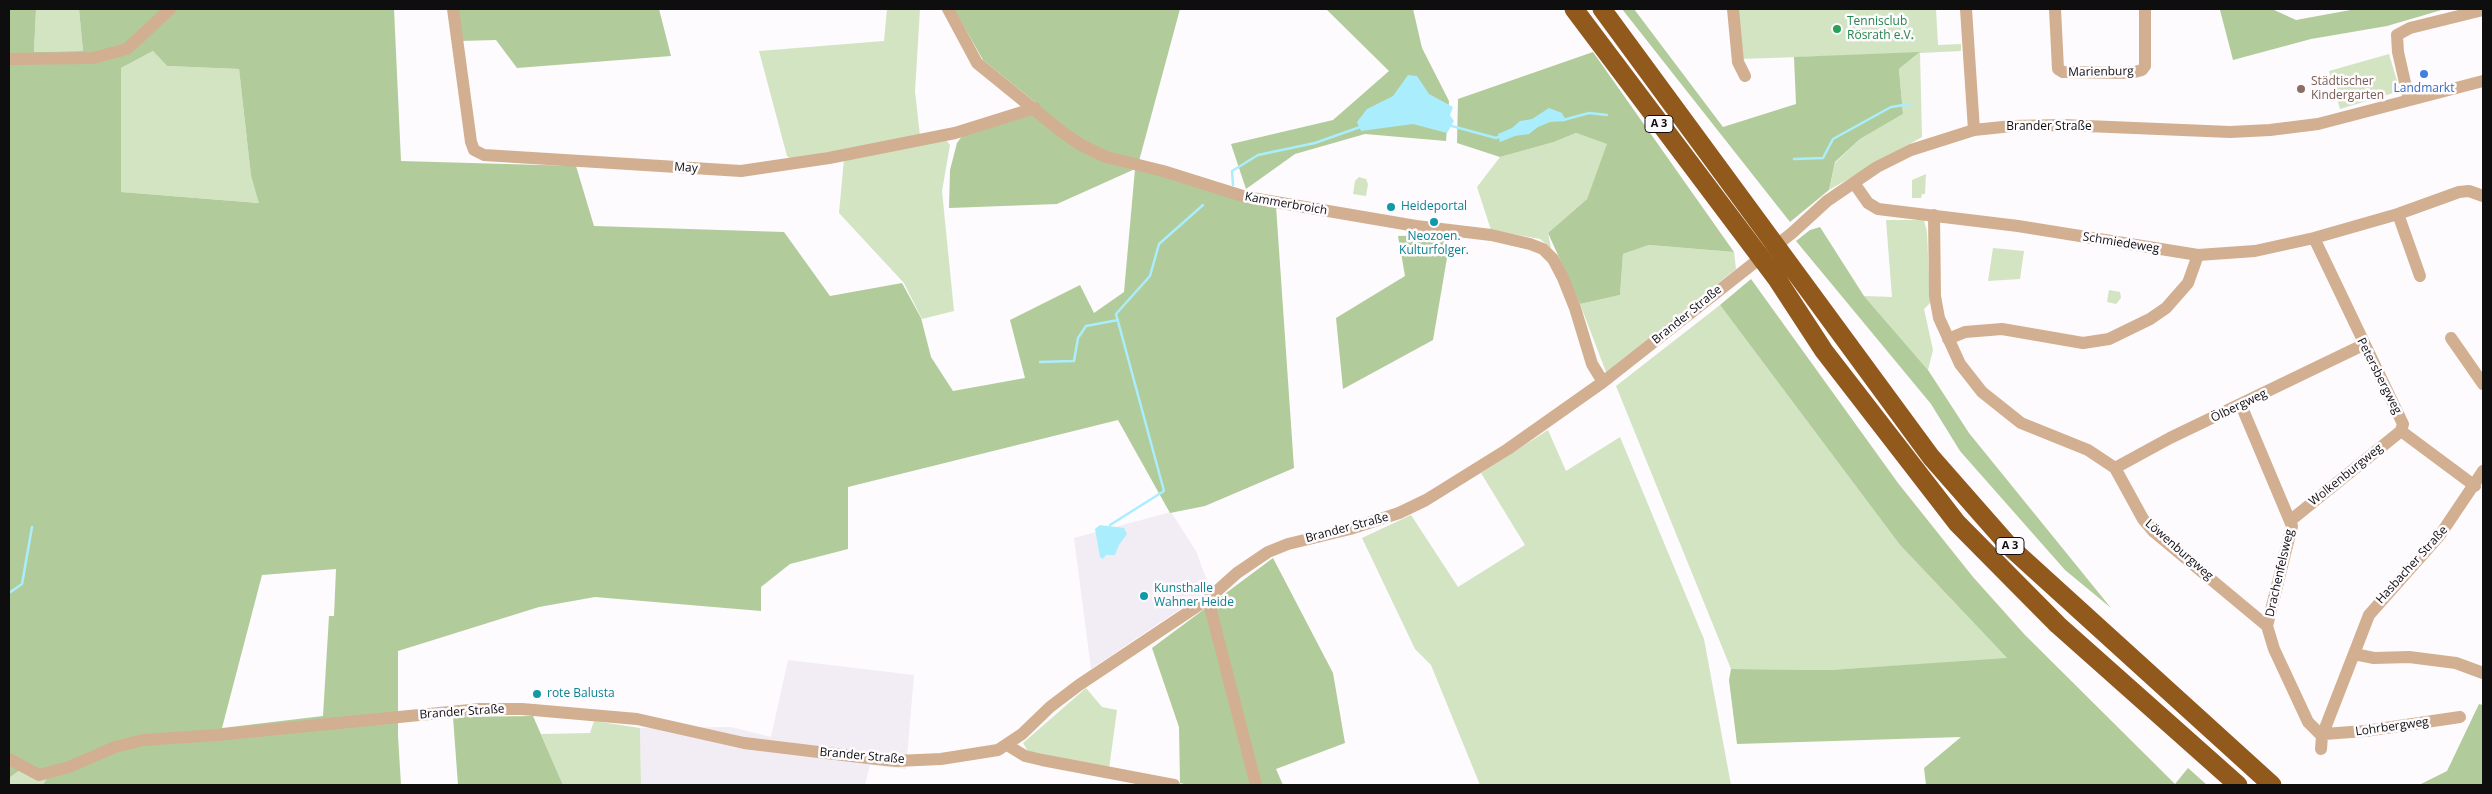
<!DOCTYPE html>
<meta charset="utf-8">
<style>
body{margin:0}
#map{position:relative;width:2492px;height:794px;overflow:hidden;background:#fdfbfe;font-family:"Open Sans",sans-serif}
canvas{display:block}
.frame{position:absolute;inset:0;border:10px solid #0f0e0f;pointer-events:none}
</style>
<div id="map">
<canvas width="2492" height="794"></canvas>
<div class="frame"></div>
</div>
<script>
const g = document.querySelector('canvas').getContext('2d');
g.lineJoin = 'round';
function fillPath(path, color) { g.fillStyle = color; g.fill(path, 'evenodd'); }
const toPath = rows => new Path2D(rows.map(r => 'M' + r).join(''));
function stroke(path, color, width, dash) { g.strokeStyle = color; g.lineWidth = width; g.lineCap = dash ? 'butt' : 'round'; g.setLineDash(dash || []); g.stroke(path); }
function label(font, color, halo, rows, align = 'center') {
  g.font = font + ' "Open Sans",sans-serif'; g.lineWidth = 5; g.setLineDash([]); g.textBaseline = 'middle'; g.strokeStyle = halo; g.fillStyle = color; for (const [text, x, y, turn = 0] of rows) {
    g.save(); g.translate(x, y); g.rotate((+turn || 0) * Math.PI / 180); g.textAlign = isNaN(turn) ? turn : align; if (halo) g.strokeText(text, 0, 0); g.fillText(text, 0, 0); g.restore();
  }
}
const built = toPath([
 [1171,512,1196,551,1210,589,1091,669,1074,538],
 [788,660,914,675,906,769,870,765,865,785,641,785,640,728,731,727,771,737]
]);
const green = toPath([
 [36,9,79,9,83,51,34,52],
 [887,9,920,9,915,91,920,136,793,160,787,156,759,51,884,41],
 [1736,9,1936,9,1938,45,1961,44,1961,51,1920,53,1922,137,1829,190,1835,163,1860,139,1903,114,1899,69,1919,53,1740,59],
 [153,51,167,66,239,69,251,176,260,203,120,192,121,68],
 [2389,54,2400,91,2340,109,2329,71],
 [1576,133,1608,144,1587,199,1548,233,1551,248,1540,239,1491,230,1477,187,1500,157,1554,142],
 [946,140,950,145,942,191,954,311,922,319,904,283,839,213,844,159],
 [1926,174,1925,194,1922,194,1921,198,1912,198,1912,180],
 [1359,177,1366,179,1368,184,1366,196,1353,194,1355,181],
 [1886,220,1924,220,1927,232,1930,303,1924,309,1933,350,1928,370,1864,296,1892,297],
 [1649,245,1734,252,1736,269,1606,372,1580,304,1620,295,1623,254],
 [1993,248,2024,251,2020,279,1988,281],
 [2109,290,2120,292,2121,298,2116,304,2107,302],
 [1720,305,1900,545,2008,659,1830,670,1731,669,1616,386],
 [1548,430,1566,471,1620,437,1704,639,1731,785,1480,785,1431,665,1415,649,1362,538,1411,515,1458,587,1525,545,1481,473],
 [1086,688,1102,707,1117,710,1109,769,1030,755,1023,743],
 [594,721,640,728,641,785,563,785,541,734,590,733],
 [23,768,47,778,43,785,9,785,9,778]
]);
const forest = toPath([
 [9,9,36,9,34,52,83,51,79,9,394,9,401,161,576,166,594,226,784,232,830,296,902,283,921,318,931,357,953,391,1025,378,1010,320,1080,285,1094,313,1124,292,1135,169,1057,204,949,208,950,170,957,143,962,136,1036,103,983,60,954,9,1180,9,1139,161,1276,206,1294,468,1205,506,1170,513,1118,420,848,487,848,549,790,564,761,587,761,611,595,597,539,607,398,651,398,736,401,785,43,785,47,778,23,768,9,778],
 [153,51,167,66,239,69,251,176,259,203,121,192,121,68],
 [336,569,334,616,329,616,323,716,222,728,262,575],
 [456,9,659,9,671,56,517,68,496,40,460,41],
 [1326,9,1413,9,1422,48,1449,101,1446,141,1365,134,1295,154,1246,189,1231,144,1333,120,1389,71],
 [1622,9,1634,9,1723,127,1796,104,1794,57,1920,52,1899,69,1903,114,1860,139,1835,162,1829,190,1790,222],
 [2272,9,2296,20,2356,9,2445,9,2387,26,2311,39,2233,60,2220,10],
 [1593,52,1734,252,1649,245,1623,254,1620,295,1580,304,1548,233,1587,199,1607,144,1576,133,1554,142,1500,157,1457,143,1458,99],
 [1820,227,1864,296,1928,370,1969,433,2111,608,2065,570,1960,451,1931,404,1796,241,1810,230],
 [1442,235,1448,252,1433,340,1343,389,1336,318,1405,276,1398,236],
 [1751,279,1898,483,1973,577,2025,635,2175,784,2188,768,2207,785,1926,785,1924,768,1961,737,1737,744,1729,680,1731,669,1830,670,2007,658,1900,545,1720,305],
 [1273,558,1333,673,1345,743,1276,769,1283,785,1188,785,1180,783,1179,727,1152,648],
 [2479,704,2483,705,2483,785,2419,785,2447,771],
 [533,716,563,785,458,785,453,717]
]);
const water = toPath([
 [1408,75,1417,76,1429,94,1453,107,1450,115,1454,121,1447,133,1413,124,1361,131,1357,122,1367,109,1393,96],
 [1549,108,1562,113,1566,121,1550,122,1538,127,1529,134,1515,136,1500,142,1498,134,1512,128,1520,121,1532,119],
 [1100,525,1124,528,1127,534,1119,545,1115,555,1106,555,1103,559,1100,557,1095,529]
]);
const stream = toPath([
 [1563,120,1589,113,1607,115],
 [1448,125,1496,138,1501,136],
 [1794,159,1823,158,1833,139,1891,107,1910,104],
 [1233,185,1232,171,1258,155,1315,143,1363,126],
 [1040,362,1074,361,1078,338,1086,326,1118,320],
 [1110,525,1164,491,1116,314,1150,276,1159,244,1203,205],
 [9,593,22,584,32,527]
]);
const minor = toPath([
 [453,9,471,142,474,150,484,155,741,171,829,158,955,133,1035,108],
 [948,9,977,63,1062,132,1081,145,1106,157,1163,171,1246,197,1416,226,1491,235,1530,244,1543,249,1553,259,1563,278,1575,308,1592,364,1603,382],
 [1733,9,1738,62,1745,76],
 [1966,9,1974,130],
 [2055,9,2058,69,2063,72,2131,73,2142,70,2145,66,2145,9],
 [9,59,93,58,127,49,170,9],
 [2409,100,2398,52,2397,35,2410,28,2483,10],
 [1854,183,1868,203,1878,209,2018,226,2198,255,2255,251,2314,238,2398,214,2459,192,2469,191,2483,196],
 [2398,214,2420,276],
 [1934,215,1935,296,1939,318,1960,364,1982,392,2021,423,2088,450,2115,468,2143,519,2154,532,2267,626,2274,649,2308,722,2322,736],
 [2314,238,2403,424,2401,431,2475,486],
 [2451,338,2483,384],
 [1948,339,1965,332,2002,329,2083,343,2109,339,2150,319,2166,308,2188,283,2198,255],
 [2241,405,2292,526,2267,626],
 [2115,468,2170,438,2363,345],
 [2291,520,2401,431],
 [1208,599,1256,785],
 [2354,654,2374,658,2409,657,2456,663,2483,673],
 [2324,734,2365,731,2460,717],
 [1007,745,1025,756,1042,760,1174,785],
 [2321,749,2322,736,2369,615,2440,535,2483,471],
 [9,759,39,775,69,767,115,747,143,740,217,735,480,709,522,709,637,719,744,743,868,758,896,761,941,759,998,750,1022,734,1050,707,1079,685,1208,599,1237,573,1268,552,1288,544,1350,529,1399,513,1426,500,1508,449,1603,382,1792,233,1827,201,1877,167,1911,150,1974,130,2012,126,2063,125,2230,132,2270,130,2318,124,2483,81]
]);
const highway = toPath([
 [1574,9,1777,279,1824,351,1957,523,2058,625,2238,785],
 [1602,9,1931,457,2011,548,2272,785]
]);
const markers = [
 [1837,29,5,"#2e9e5b"],
 [2424,74,5,"#3f7fe0"],
 [2301,89,5,"#8d6e63"],
 [1391,207,5,"#0f9aa8"],
 [1434,222,5,"#0f9aa8"],
 [1144,596,5,"#0f9aa8"],
 [537,694,5,"#0f9aa8"]
];
const shields = [
 [1659,124,28],
 [2010,546,28]
];
const shieldNames = [
 ["A 3",1659,124],
 ["A 3",2010,546]
];
const leisureNames = [
 ["Tennisclub",1847,22],
 ["Rösrath e.V.",1847,36]
];
const streetNames = [
 ["Marienburg",2101,72,-1],
 ["Brander Straße",2049,127],
 ["May",686,168,4],
 ["Kammerbroich",1286,204,10],
 ["Schmiedeweg",2121,243,9],
 ["Brander Straße",1687,315,-39],
 ["Petersbergweg",2379,376,63],
 ["Ölbergweg",2239,406,-26],
 ["Wolkenburgweg",2346,475,-39],
 ["Brander Straße",1347,528,-15],
 ["Löwenburgweg",2179,550,41],
 ["Hasbacher Straße",2412,565,-48],
 ["Drachenfelsweg",2280,573,-77],
 ["Brander Straße",462,712,-4],
 ["Lohrbergweg",2392,727,-8],
 ["Brander Straße",862,756,5]
];
const educationNames = [
 ["Städtischer",2311,82],
 ["Kindergarten",2311,96]
];
const shopNames = [
 ["Landmarkt",2424,89]
];
const cultureNames = [
 ["Heideportal",1401,207],
 ["Neozoen.",1434,237,"center"],
 ["Kulturfolger.",1434,251,"center"],
 ["Kunsthalle",1154,589],
 ["Wahner Heide",1154,603],
 ["rote Balusta",547,694]
];
fillPath(built, '#f2ecf5');
fillPath(green, '#d2e4c2');
fillPath(forest, '#b2cb9a');
fillPath(water, '#aaeefe');
stroke(stream, '#aaeefe', 2.5);
stroke(minor, '#d2af90', 12);
stroke(highway, '#92591c', 19);
for (const [x, y, r, color] of markers) { const dot = new Path2D(); dot.arc(x, y, r, 0, 2 * Math.PI); g.fillStyle = color; g.fill(dot); stroke(dot, '#fdfbfe', 2); }
for (const [x, y, w] of shields) { const box = new Path2D(); box.roundRect(x - w / 2, y - 8.5, w, 17, 4); g.fillStyle = '#fdfbfe'; g.fill(box); stroke(box, '#0f0e0f', 1); }
label('bold 11px', '#0f0e0f', null, shieldNames);
label('12px', '#27864d', '#fdfbfe', leisureNames, 'left');
label('12px', '#0f0e0f', '#fdfbfe', streetNames);
label('12px', '#785e54', '#fdfbfe', educationNames, 'left');
label('12px', '#366cbe', '#fdfbfe', shopNames);
label('12px', '#0d838f', '#fdfbfe', cultureNames, 'left');
</script>
